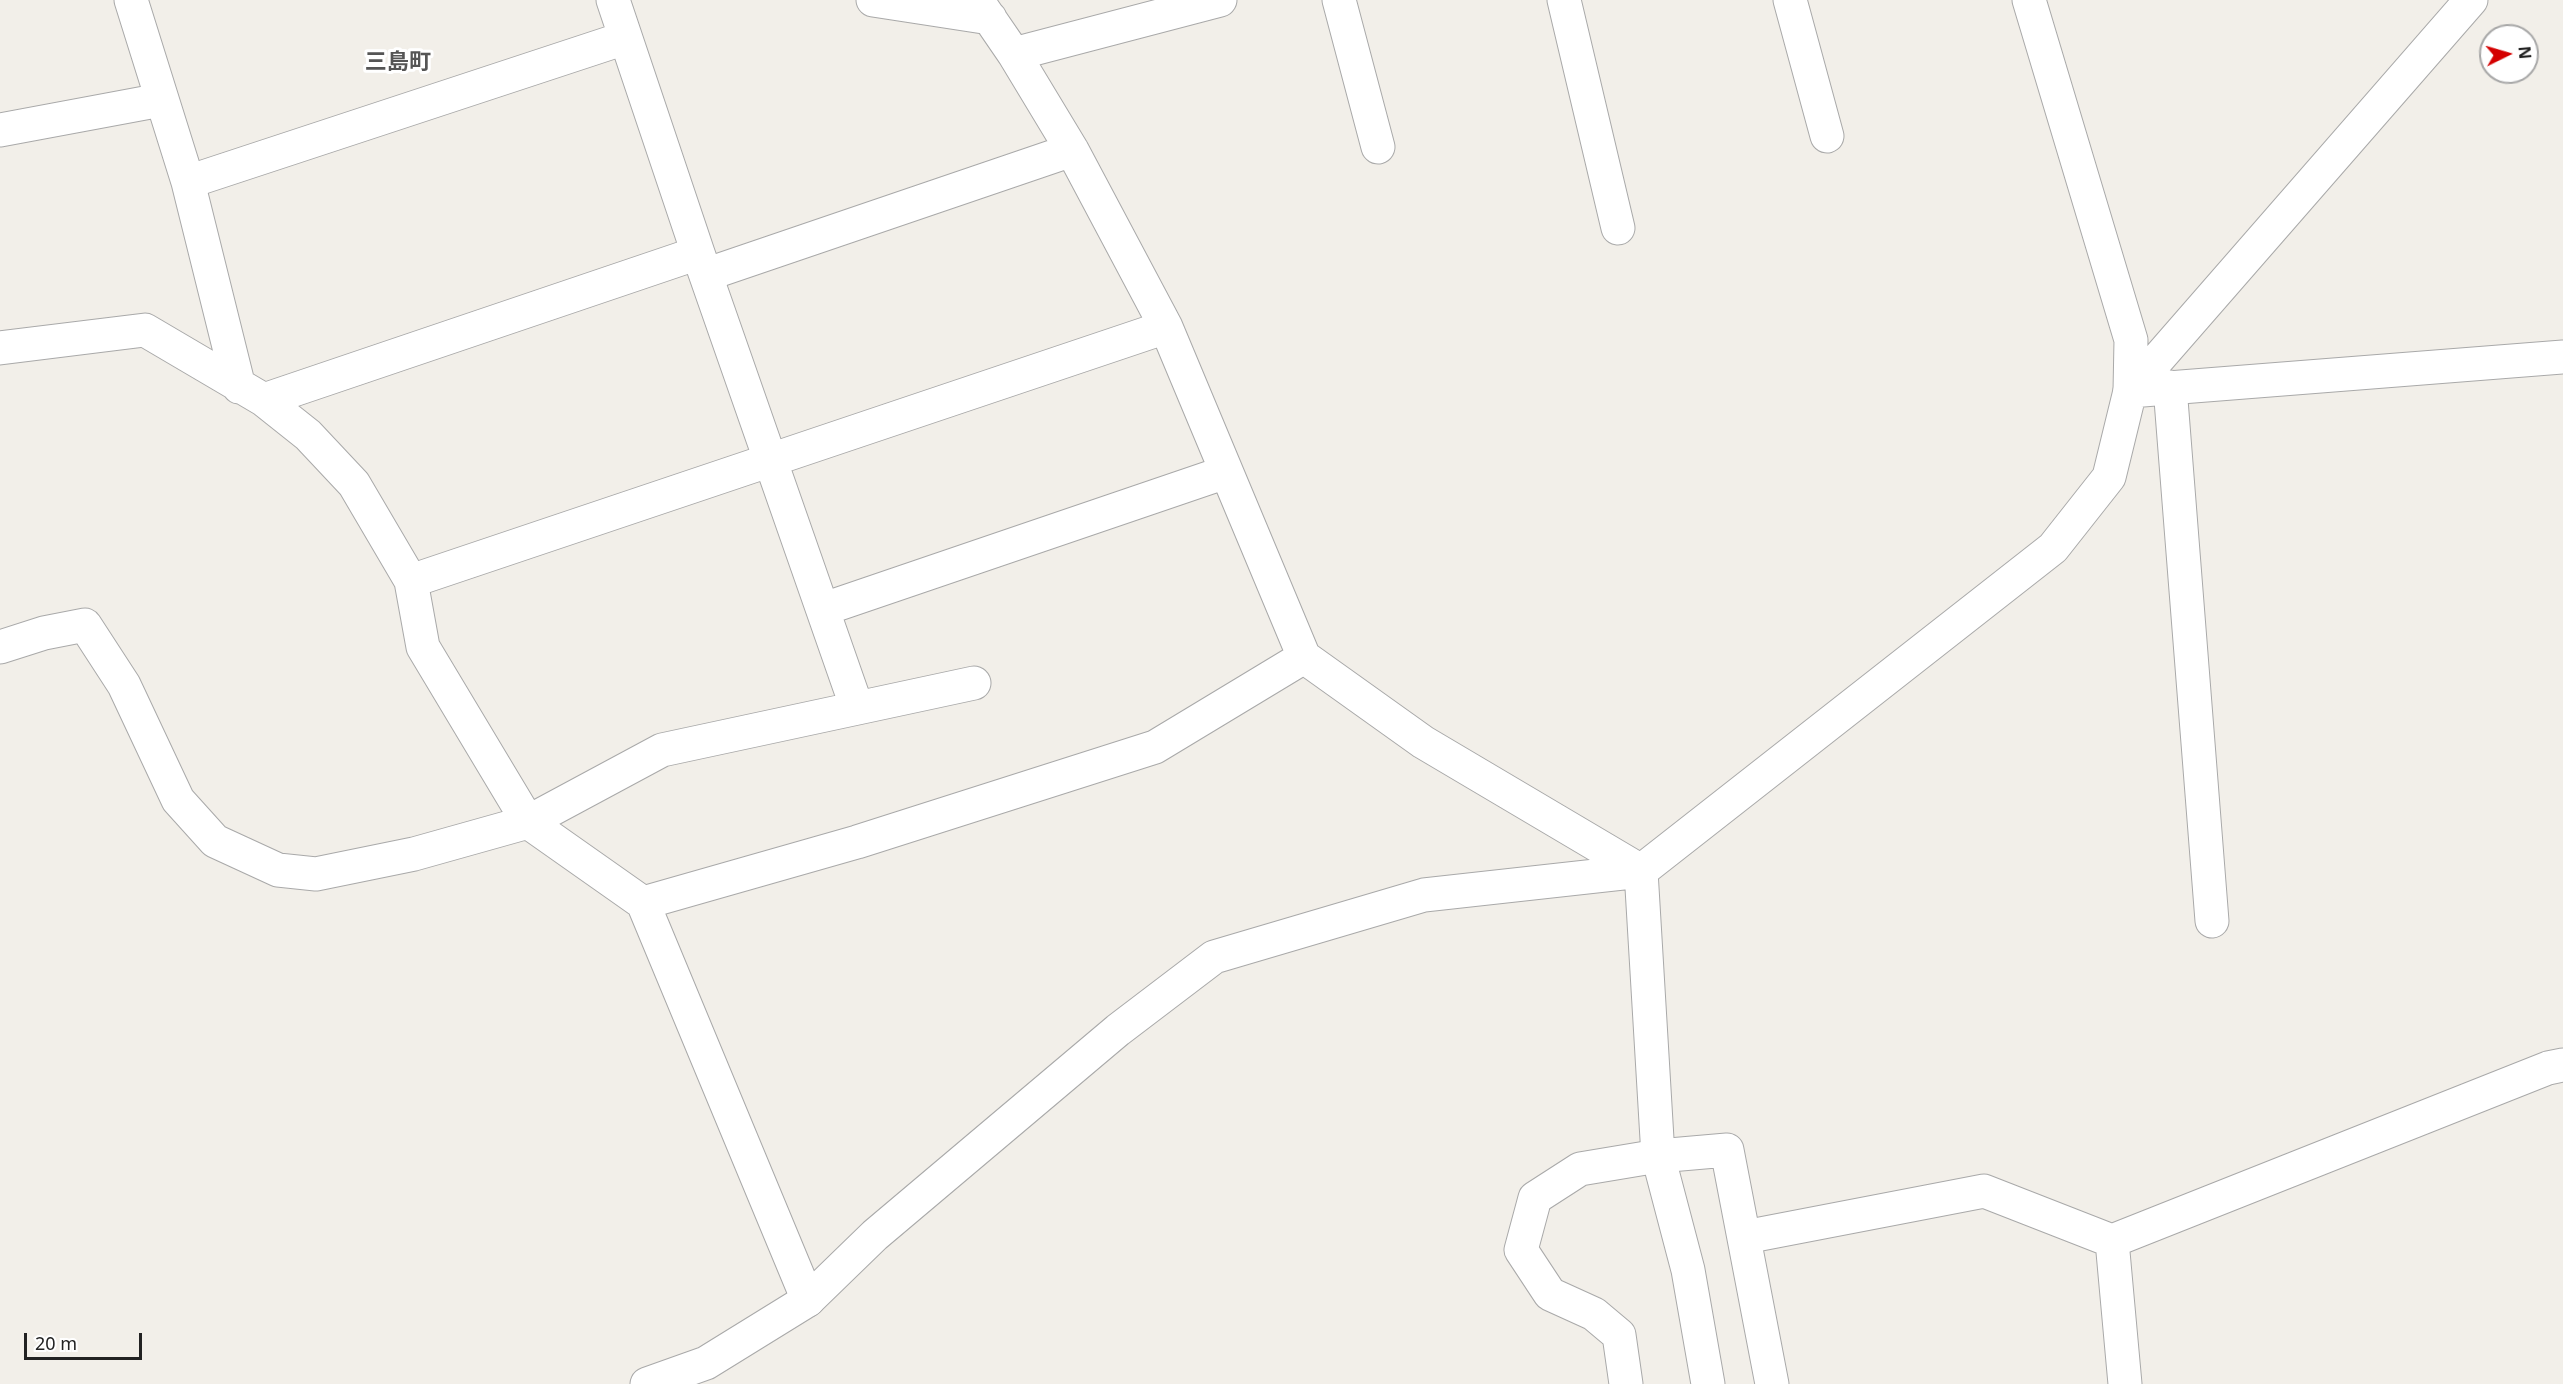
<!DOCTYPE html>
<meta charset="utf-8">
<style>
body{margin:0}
#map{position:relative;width:2563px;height:1384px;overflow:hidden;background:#f2efe9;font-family:"Noto Sans",sans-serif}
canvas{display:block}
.north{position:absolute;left:2479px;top:24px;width:60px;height:60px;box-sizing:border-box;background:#fff;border:2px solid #a7a7a7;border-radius:50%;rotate:85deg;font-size:16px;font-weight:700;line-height:24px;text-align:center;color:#222}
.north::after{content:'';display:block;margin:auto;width:21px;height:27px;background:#d40000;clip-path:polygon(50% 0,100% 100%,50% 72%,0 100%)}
.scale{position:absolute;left:24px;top:1333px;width:118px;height:27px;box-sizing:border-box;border:3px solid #222;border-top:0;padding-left:8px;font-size:18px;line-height:21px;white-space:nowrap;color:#222;-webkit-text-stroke:4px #fff;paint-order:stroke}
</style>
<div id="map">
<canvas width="2563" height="1384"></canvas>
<div class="north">N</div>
<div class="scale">20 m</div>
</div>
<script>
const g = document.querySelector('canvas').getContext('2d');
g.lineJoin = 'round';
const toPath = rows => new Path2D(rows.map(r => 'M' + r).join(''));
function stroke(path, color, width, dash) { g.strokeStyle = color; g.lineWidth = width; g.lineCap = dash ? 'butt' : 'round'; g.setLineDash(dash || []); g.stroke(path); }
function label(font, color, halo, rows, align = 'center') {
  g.font = font + ' "Noto Sans","Noto Sans JP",sans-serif'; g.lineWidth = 6; g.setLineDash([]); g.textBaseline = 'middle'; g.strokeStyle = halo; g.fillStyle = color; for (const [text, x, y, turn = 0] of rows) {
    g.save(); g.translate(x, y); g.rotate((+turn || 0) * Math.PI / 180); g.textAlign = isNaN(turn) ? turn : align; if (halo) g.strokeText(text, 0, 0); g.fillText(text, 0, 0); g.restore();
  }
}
const minor = toPath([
 [131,0,188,182,239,387],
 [613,0,698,253,857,708],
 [873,0,990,18],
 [977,0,1014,54,1072,150,1166,327,1304,657,1423,742,1641,871],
 [1339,0,1378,147],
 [1564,0,1618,228],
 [1790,0,1827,136],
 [2029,0,2131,340,2130,391],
 [1014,54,1220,0],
 [0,130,161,100],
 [188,182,625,38],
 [708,274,1072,150],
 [0,348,145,330,264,400,308,435,354,484,411,581,423,647,528,822,643,903,808,1300],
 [2170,387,2212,921],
 [2130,391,2471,0],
 [264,400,698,253],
 [411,581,1166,327],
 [824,609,1226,472],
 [0,647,44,633,85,625,124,685,178,800,215,841,278,870,316,874,414,854,528,822,662,750,974,683],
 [643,903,857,842,1155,747,1304,657],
 [1745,1237,1984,1191,2112,1241,2548,1068,2563,1065],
 [2112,1241,2125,1384],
 [1626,1384,1619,1335,1594,1314,1550,1294,1521,1250,1535,1198,1580,1169,1658,1156,1727,1150,1772,1384]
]);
const tertiary = toPath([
 [1641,871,1658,1156,1688,1270,1708,1384],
 [647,1384,706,1363,808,1300,875,1235,1118,1030,1214,957,1424,895,1641,871,2053,548,2109,477,2130,391,2563,357]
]);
const neighbourhoodNames = [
 ["三島町",398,63]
];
stroke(minor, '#a9a9a9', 35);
stroke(tertiary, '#a9a9a9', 35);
stroke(minor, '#fff', 33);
stroke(tertiary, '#fff', 33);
label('bold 22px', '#555', '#fff', neighbourhoodNames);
</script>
